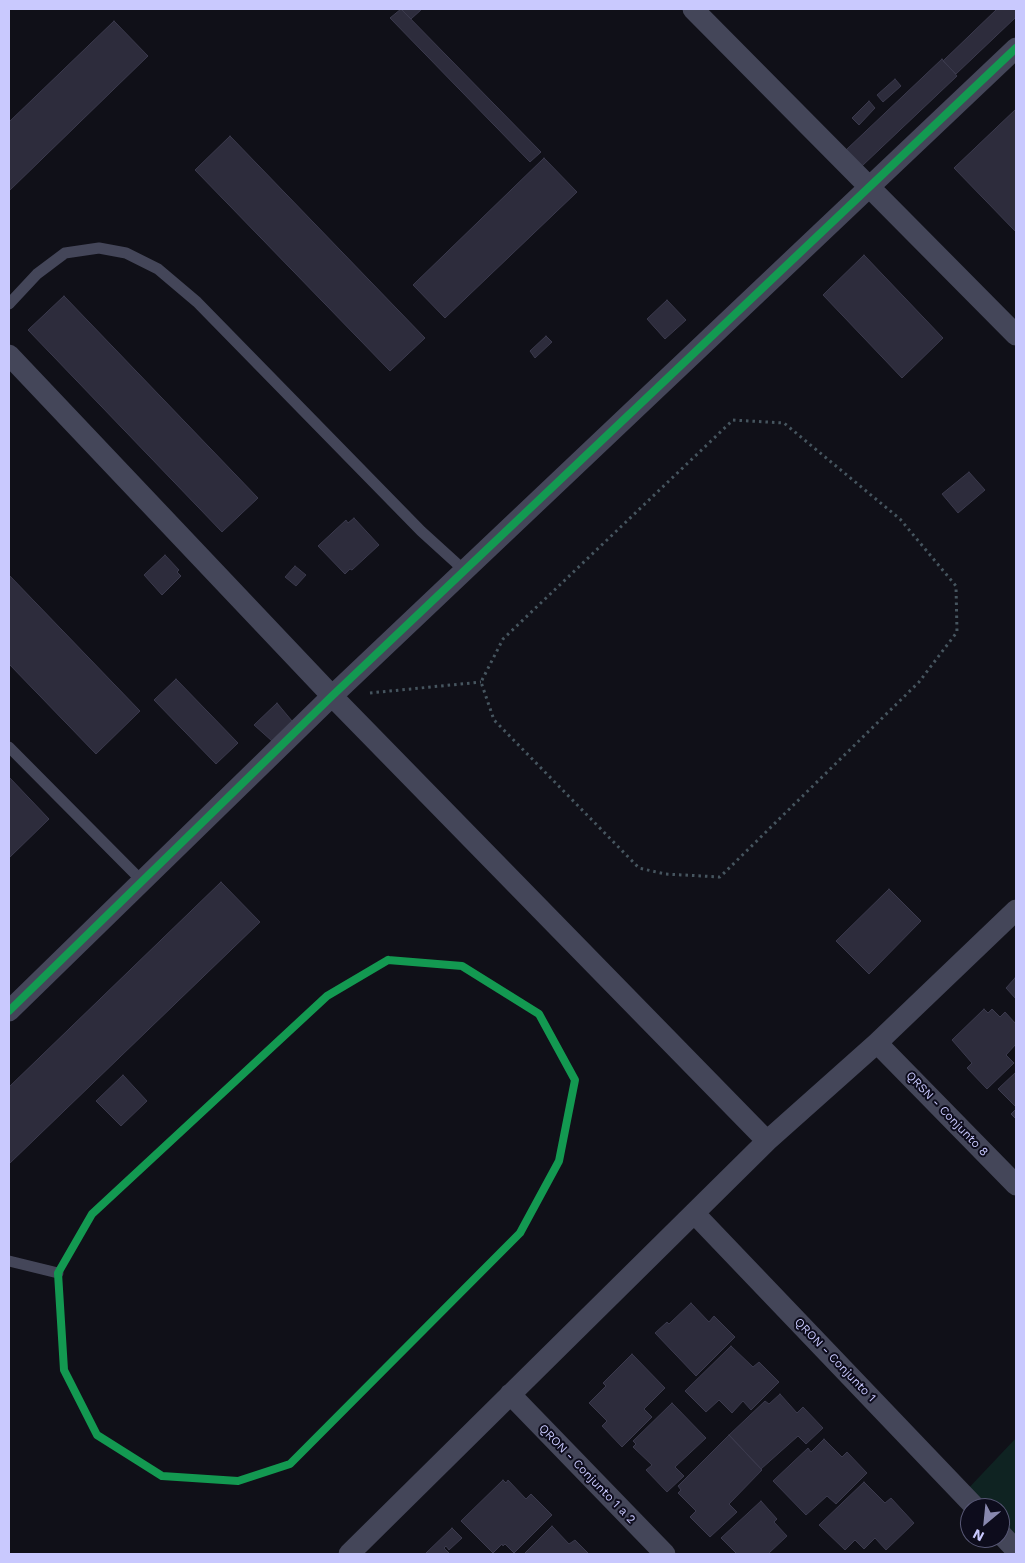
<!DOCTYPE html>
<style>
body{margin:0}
#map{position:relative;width:1025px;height:1563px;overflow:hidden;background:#101018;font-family:"Work Sans",sans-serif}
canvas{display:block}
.frame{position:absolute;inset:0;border:10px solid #c9c9fe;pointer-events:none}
.north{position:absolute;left:960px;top:1498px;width:50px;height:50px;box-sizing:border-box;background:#0d0c1c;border:1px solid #585876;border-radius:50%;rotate:208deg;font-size:14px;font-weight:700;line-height:20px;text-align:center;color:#c9c9fe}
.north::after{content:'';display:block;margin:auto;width:18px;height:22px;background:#8888ae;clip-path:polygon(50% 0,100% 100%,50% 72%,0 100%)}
</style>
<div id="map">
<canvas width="1025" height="1563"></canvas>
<div class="frame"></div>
<div class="north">N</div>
</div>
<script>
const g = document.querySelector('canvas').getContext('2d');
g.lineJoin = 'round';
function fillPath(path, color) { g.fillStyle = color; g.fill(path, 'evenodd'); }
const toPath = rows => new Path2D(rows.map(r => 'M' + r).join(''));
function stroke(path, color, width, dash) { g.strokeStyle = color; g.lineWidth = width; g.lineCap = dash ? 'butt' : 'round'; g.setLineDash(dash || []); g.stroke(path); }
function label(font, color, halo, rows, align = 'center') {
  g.font = font + ' "Work Sans",sans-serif'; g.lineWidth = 4; g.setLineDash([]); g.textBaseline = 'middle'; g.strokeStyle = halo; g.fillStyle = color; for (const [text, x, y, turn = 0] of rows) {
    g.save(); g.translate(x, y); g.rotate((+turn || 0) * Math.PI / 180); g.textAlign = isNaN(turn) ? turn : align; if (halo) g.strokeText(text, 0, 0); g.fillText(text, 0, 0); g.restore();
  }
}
const green = toPath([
 [1016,1438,1016,1545,1000,1528,1000,1508,979,1508,964,1493]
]);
const building = toPath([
 [401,9,422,9,411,19,401,9],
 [401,9,541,152,530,162,390,18,401,9],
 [997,9,1016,9,1016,17,956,74,943,61,997,9],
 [114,21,148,56,9,191,9,122,114,21],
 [942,59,957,76,862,166,846,150,942,59],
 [895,79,901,86,883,102,877,95,895,79],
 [869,101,875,108,859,125,852,118,869,101],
 [1016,109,1016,232,954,168,1016,109],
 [230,136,425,338,390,371,195,170,230,136],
 [544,158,577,192,445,318,413,285,544,158],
 [864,255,943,338,902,378,823,295,864,255],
 [64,296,258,498,222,532,28,330,64,296],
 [667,300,686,320,665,339,647,319,667,300],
 [546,336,552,342,535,358,530,351,546,336],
 [969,472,985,490,958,513,942,494,969,472],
 [354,518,379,545,352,570,350,569,345,574,318,546,346,520,348,523,354,518],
 [165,555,179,570,177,572,181,576,162,595,144,575,165,555],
 [295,566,306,575,296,586,285,577,295,566],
 [9,575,140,711,96,754,9,664,9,575],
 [176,679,238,743,216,764,154,700,176,679],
 [277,703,292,721,272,741,254,725,277,703],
 [9,777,49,819,9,858,9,777],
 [221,882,260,922,9,1164,9,1087,221,882],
 [889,889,921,921,869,974,836,941,889,889],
 [1015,978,1016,979,1016,999,1006,988,1015,978],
 [984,1009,988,1013,992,1009,1000,1017,1005,1012,1016,1024,1016,1044,1006,1055,1014,1063,987,1089,967,1068,972,1063,952,1040,984,1009],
 [1016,1072,1016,1107,998,1089,1016,1072],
 [123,1075,147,1101,121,1126,96,1101,123,1075],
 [1016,1109,1016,1119,1011,1114,1016,1109],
 [691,1303,709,1322,714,1316,735,1337,696,1376,655,1333,667,1322,669,1324,691,1303],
 [731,1346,753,1367,759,1362,779,1382,751,1410,743,1401,732,1413,719,1400,706,1412,685,1391,731,1346],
 [632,1354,665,1388,644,1409,652,1417,622,1447,602,1426,607,1421,589,1403,606,1386,603,1383,632,1354],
 [780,1394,797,1413,803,1407,823,1428,806,1444,798,1436,761,1469,729,1435,765,1401,769,1404,780,1394],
 [672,1403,706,1438,675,1467,684,1476,667,1492,646,1470,652,1465,633,1447,636,1444,633,1441,672,1403],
 [729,1435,762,1470,729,1504,737,1512,710,1537,690,1517,696,1511,678,1493,681,1490,678,1486,729,1435],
 [824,1439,842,1457,847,1452,867,1473,836,1504,827,1496,806,1515,773,1481,808,1448,811,1452,824,1439],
 [503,1480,506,1483,508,1480,526,1499,531,1494,552,1515,514,1553,505,1544,503,1546,502,1544,493,1553,461,1521,503,1480],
 [864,1482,885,1503,891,1498,914,1523,886,1550,875,1538,864,1549,855,1540,845,1550,819,1525,864,1482],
 [761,1501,777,1519,774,1522,787,1536,768,1554,737,1554,721,1538,761,1501],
 [552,1526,569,1544,575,1540,589,1554,524,1554,552,1526],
 [452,1528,462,1538,449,1550,446,1546,444,1548,450,1554,425,1554,452,1528]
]);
const path = toPath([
 [733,420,784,423,900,519,956,586,957,632,919,682,720,877,665,874,639,868,494,720,481,682,503,639,733,420],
 [370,693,481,682]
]);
const service = toPath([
 [9,304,37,274,65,253,99,248,126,253,158,269,197,302,421,531,465,571],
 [9,747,142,881],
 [9,1261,58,1273]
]);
const minor = toPath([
 [693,9,1016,335],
 [9,355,332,696,767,1141],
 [9,1011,332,696,1016,48],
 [877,1043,1016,1185],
 [694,1213,976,1508],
 [510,1394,665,1554],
 [1000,1533,1016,1550],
 [349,1554,767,1141,877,1043,1016,910]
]);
const cycleway = toPath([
 [388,960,462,966,539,1014,575,1080,559,1161,520,1233,290,1464,238,1481,162,1476,97,1435,64,1370,58,1273,92,1214,327,996,388,960],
 [9,1011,332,696,1016,48]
]);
const streetNames = [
 ["QRSN - Conjunto 8",947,1114,46],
 ["QRON - Conjunto 1",835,1360,46],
 ["QRON - Conjunto 1 a 2",587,1474,46]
];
fillPath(green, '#0f2322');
fillPath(building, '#2d2c3c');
stroke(building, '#3b3a4d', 1);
stroke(path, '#46555f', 3, [2.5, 4]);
stroke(service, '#444659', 11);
stroke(minor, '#444659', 21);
stroke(cycleway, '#139951', 8);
label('12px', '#c9c9fe', '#0d0c1c', streetNames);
</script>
